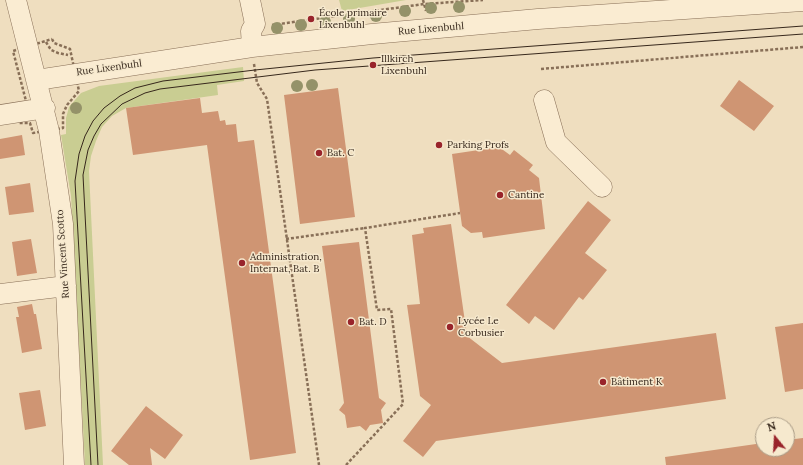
<!DOCTYPE html>
<meta charset="utf-8">
<style>
body{margin:0}
#map{position:relative;width:803px;height:465px;overflow:hidden;background:#efdebf;font-family:Lora,serif}
canvas{display:block}
.north{position:absolute;left:755px;top:417px;width:40px;height:40px;box-sizing:border-box;background:#f6e9ce;border:1px solid #aa9c87;border-radius:50%;rotate:342deg;font-size:11px;font-weight:700;line-height:16px;text-align:center;color:#37281c}
.north::after{content:'';display:block;margin:auto;width:14px;height:18px;background:#99242b;clip-path:polygon(50% 0,100% 100%,50% 72%,0 100%)}
</style>
<div id="map">
<canvas width="803" height="465"></canvas>
<div class="north">N</div>
</div>
<script>
const g = document.querySelector('canvas').getContext('2d');
g.lineJoin = 'round';
function fillPath(path, color) { g.fillStyle = color; g.fill(path, 'evenodd'); }
const toPath = rows => new Path2D(rows.map(r => 'M' + r).join(''));
function stroke(path, color, width, dash) { g.strokeStyle = color; g.lineWidth = width; g.lineCap = dash ? 'butt' : 'round'; g.setLineDash(dash || []); g.stroke(path); }
function label(font, color, halo, rows, align = 'center') {
  g.font = font + ' Lora,serif'; g.lineWidth = 3; g.setLineDash([]); g.textBaseline = 'middle'; g.strokeStyle = halo; g.fillStyle = color; for (const [text, x, y, turn = 0] of rows) {
    g.save(); g.translate(x, y); g.rotate((+turn || 0) * Math.PI / 180); g.textAlign = isNaN(turn) ? turn : align; if (halo) g.strokeText(text, 0, 0); g.fillText(text, 0, 0); g.restore();
  }
}
const green = toPath([
 [339,0,406,0,342,11],
 [243,67,244,81,217,85,218,95,126,108,112,116,102,127,96,141,91,156,89,171,103,465,85,465,71,196,61,135,66,134,66,118,69,107,81,93,99,86]
]);
const building = toPath([
 [739,80,774,106,754,131,720,106],
 [338,88,355,217,300,224,284,95],
 [200,98,202,113,218,111,220,121,225,120,226,125,236,124,238,142,254,140,296,453,250,460,207,145,133,155,126,108],
 [22,135,25,155,0,159,0,139],
 [499,147,510,155,514,150,533,165,529,170,539,178,545,229,483,238,482,232,471,233,462,226,452,154],
 [30,183,34,212,9,215,5,187],
 [588,201,611,220,585,253,607,270,583,300,579,297,554,330,535,316,529,324,506,305],
 [451,224,467,336,502,363,716,333,726,399,436,441,423,457,403,441,431,405,420,396,407,305,420,304,412,235,424,233,423,228],
 [31,239,37,273,17,276,12,242],
 [359,242,379,398,386,403,381,410,383,423,370,425,366,431,360,426,347,428,345,415,339,410,344,403,322,246],
 [32,304,34,314,36,314,42,349,22,353,16,317,19,317,17,307],
 [803,323,803,389,785,392,775,327],
 [40,390,46,426,25,430,19,393],
 [146,406,183,435,165,459,150,448,152,465,129,465,111,451],
 [803,438,803,465,666,465,665,457,763,443,763,449,787,449,787,440]
]);
const path = toPath([
 [423,0,426,11],
 [272,25,424,4,483,0],
 [52,39,54,43,70,49,79,91,67,105,63,114,63,128,33,133,30,123,18,123,17,105,25,103,26,101,13,51,52,39],
 [46,42,51,50,58,53,68,55],
 [254,64,257,83,267,99,319,465],
 [541,69,803,47],
 [286,239,365,228],
 [346,465,403,404,391,309,377,310,365,228,460,213]
]);
const minor = toPath([
 [16,0,49,131,63,224,74,465],
 [250,0,255,24,251,31,252,47],
 [37,80,252,47,372,34,538,19,803,1],
 [544,100,556,142,602,187],
 [0,115,45,108],
 [0,294,66,286]
]);
const tram = toPath([
 [91,465,75,181,79,154,85,136,93,121,104,108,120,96,135,88,163,81,255,70,373,58,803,26],
 [98,465,83,175,88,150,94,136,101,124,122,104,145,93,160,89,315,70,803,34]
]);
const trees = [
 [459,7],
 [431,8],
 [405,11],
 [376,16],
 [349,19],
 [325,22],
 [301,25],
 [277,28],
 [312,85],
 [297,86],
 [76,108]
];
const markers = [
 [311,19,4,"#99242b"],
 [373,65,4,"#99242b"],
 [439,145,4,"#99242b"],
 [319,153,4,"#99242b"],
 [500,195,4,"#99242b"],
 [242,263,4,"#99242b"],
 [351,322,4,"#99242b"],
 [450,327,4,"#99242b"],
 [603,382,4,"#99242b"]
];
const poiNames = [
 ["École primaire",319,13],
 ["Lixenbuhl",319,25],
 ["Illkirch",381,59],
 ["Lixenbuhl",381,71],
 ["Parking Profs",447,145],
 ["Bat. C",327,153],
 ["Cantine",508,195],
 ["Administration,",250,257],
 ["Internat, Bat. B",250,269],
 ["Lycée Le",458,321],
 ["Corbusier",458,333],
 ["Bat. D",359,322],
 ["Bâtiment K",611,382]
];
const streetNames = [
 ["Rue Lixenbuhl",431,29,-5],
 ["Rue Lixenbuhl",109,68,-8],
 ["Rue Vincent Scotto",63,254,-94]
];
fillPath(green, '#c9cd92');
fillPath(building, '#cf9573');
stroke(minor, '#886f57', 21);
stroke(path, '#886f57', 2.5, [3, 2]);
stroke(minor, '#faecd2', 20);
stroke(tram, '#37281c', 1);
g.fillStyle = '#949269';
for (const [x, y] of trees) { g.beginPath(); g.arc(x, y, 6, 0, 2 * Math.PI); g.fill(); }
for (const [x, y, r, color] of markers) { const dot = new Path2D(); dot.arc(x, y, r, 0, 2 * Math.PI); g.fillStyle = color; g.fill(dot); stroke(dot, '#f6e9ce', 1.5); }
label('10px', '#37281c', '#f6e9ce', poiNames, 'left');
label('10px', '#37281c', '#f6e9ce', streetNames);
</script>
